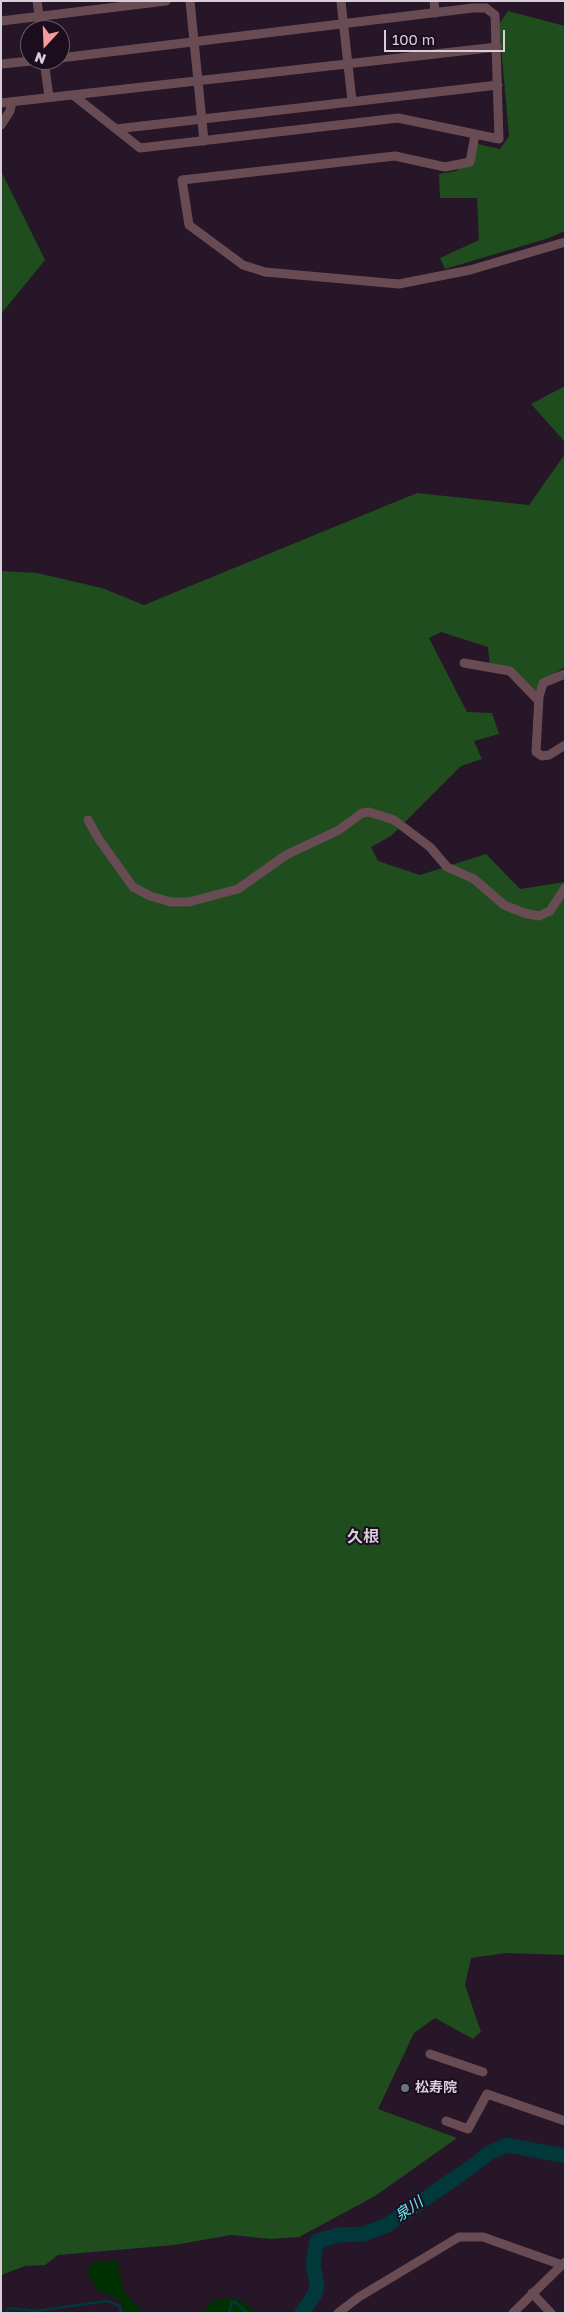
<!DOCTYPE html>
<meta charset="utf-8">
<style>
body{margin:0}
#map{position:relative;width:566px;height:2314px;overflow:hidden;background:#261628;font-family:"Golos Text",sans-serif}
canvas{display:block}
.frame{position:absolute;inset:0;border:2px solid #d9cfdb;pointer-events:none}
.north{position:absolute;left:20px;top:20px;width:50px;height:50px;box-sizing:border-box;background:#1c0d1e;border:1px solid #685b6a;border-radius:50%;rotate:200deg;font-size:14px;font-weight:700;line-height:20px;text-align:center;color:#d9cfdb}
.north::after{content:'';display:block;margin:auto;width:18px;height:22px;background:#f59b9a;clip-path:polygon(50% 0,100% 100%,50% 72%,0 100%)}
.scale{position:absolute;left:384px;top:30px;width:121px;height:22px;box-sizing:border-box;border:2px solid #d9cfdb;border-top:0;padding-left:6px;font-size:15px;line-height:18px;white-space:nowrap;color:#d9cfdb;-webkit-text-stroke:4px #1c0d1e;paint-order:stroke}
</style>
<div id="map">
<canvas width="566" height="2314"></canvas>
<div class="frame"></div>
<div class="north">N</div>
<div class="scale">100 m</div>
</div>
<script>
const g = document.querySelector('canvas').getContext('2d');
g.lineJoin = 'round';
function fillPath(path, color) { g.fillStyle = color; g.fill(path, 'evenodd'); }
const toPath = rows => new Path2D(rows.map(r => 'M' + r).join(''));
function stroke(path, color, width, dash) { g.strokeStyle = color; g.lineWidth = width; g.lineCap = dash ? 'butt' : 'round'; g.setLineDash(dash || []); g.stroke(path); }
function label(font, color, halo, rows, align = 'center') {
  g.font = font + ' "Golos Text","Noto Sans JP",sans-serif'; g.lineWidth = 4; g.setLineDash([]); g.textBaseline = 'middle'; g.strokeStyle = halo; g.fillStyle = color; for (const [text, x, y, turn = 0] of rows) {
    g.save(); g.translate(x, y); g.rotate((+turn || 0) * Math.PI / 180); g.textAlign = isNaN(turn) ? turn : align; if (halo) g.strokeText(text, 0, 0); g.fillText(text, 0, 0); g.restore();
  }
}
const green = toPath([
 [117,2260,124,2291,143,2313,125,2313,121,2301,96,2289,87,2271,92,2263],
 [229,2298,242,2301,256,2313,202,2313,214,2300]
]);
const forest = toPath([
 [508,11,565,26,565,231,549,238,445,269,440,258,479,240,477,198,440,198,439,174,456,171,469,162,478,144,500,149,509,136,499,24],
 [1,171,45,260,1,314],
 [565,386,565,442,531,404],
 [565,454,565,667,542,681,535,692,513,670,490,666,488,647,441,632,429,638,467,712,492,713,499,734,474,741,482,759,461,766,391,836,371,847,378,861,420,875,486,854,520,889,565,882,565,1955,506,1953,471,1958,465,1985,481,2032,473,2039,435,2018,414,2033,378,2109,457,2138,375,2196,299,2237,271,2239,231,2235,174,2245,58,2255,45,2265,25,2266,1,2275,1,571,37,573,102,588,144,605,417,493,529,505]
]);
const stream = toPath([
 [6,2313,9,2308,36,2311,107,2301,120,2306,121,2313],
 [229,2313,232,2302,235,2302,247,2313]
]);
const river = toPath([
 [302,2313,315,2294,317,2285,313,2264,317,2241,338,2235,364,2234,387,2225,474,2165,489,2153,507,2145,565,2156]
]);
const minor = toPath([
 [37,1,41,30],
 [190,1,204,141],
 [341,1,352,101],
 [434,1,435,13],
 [1,21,166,1],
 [60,58,473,8,486,8,495,15,499,139,398,118,140,148,73,95],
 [44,60,49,97],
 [1,64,41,60],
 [1,103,497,47],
 [1,125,10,111,12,102],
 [116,129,498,85],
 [475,135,470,162,445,167,395,156,182,180,189,225,243,265,265,272,399,284,470,270,565,242],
 [464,663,510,671,539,701],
 [565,674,543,683,539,697,536,752,542,756,549,755,565,745],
 [88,820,98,838,133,887,150,896,171,902,189,902,238,889,286,855,339,830,362,813,369,812,394,820,430,847,447,867,474,879,504,905,524,913,539,916,550,911,565,888],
 [430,2054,483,2072],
 [446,2121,468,2129,487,2094,565,2121],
 [532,2293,551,2313],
 [338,2313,359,2297,459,2237,483,2237,562,2265],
 [513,2313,565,2262]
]);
const markers = [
 [405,2088,5,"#6b7280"]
];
const poiNames = [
 ["松寿院",415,2088]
];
const waterNames = [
 ["泉川",409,2209,-35]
];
const quarterNames = [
 ["久根",363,1537]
];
fillPath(green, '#013002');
fillPath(forest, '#204d1e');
stroke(stream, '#00383c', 2.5);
stroke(river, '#00383c', 15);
stroke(minor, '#694c53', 9);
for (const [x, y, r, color] of markers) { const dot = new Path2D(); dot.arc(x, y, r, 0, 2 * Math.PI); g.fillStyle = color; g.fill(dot); stroke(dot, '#1c0d1e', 2); }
label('bold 14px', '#d9cfdb', '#1c0d1e', poiNames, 'left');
label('italic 15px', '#63ecf7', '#1c0d1e', waterNames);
label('bold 16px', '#d9cfdb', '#1c0d1e', quarterNames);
</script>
